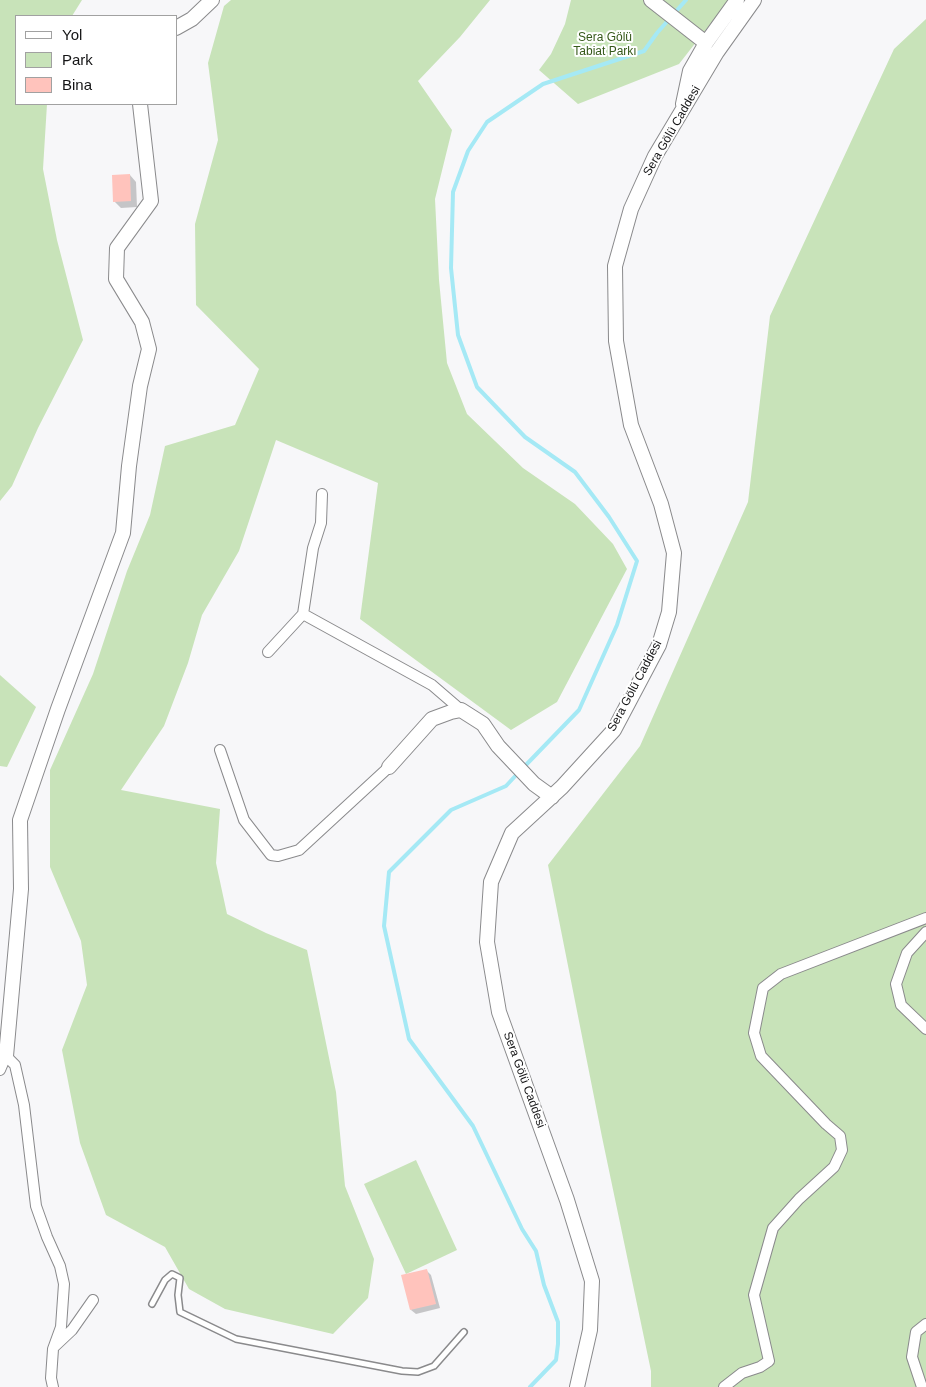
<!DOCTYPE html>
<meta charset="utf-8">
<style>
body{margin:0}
#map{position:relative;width:926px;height:1387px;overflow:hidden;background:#f7f7f9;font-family:Helvetica,sans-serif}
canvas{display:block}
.legend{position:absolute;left:15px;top:15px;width:162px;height:90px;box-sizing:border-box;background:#fff;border:1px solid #a1a1a1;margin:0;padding:6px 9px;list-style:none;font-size:15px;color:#141415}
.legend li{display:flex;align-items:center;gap:10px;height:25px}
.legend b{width:25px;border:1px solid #a1a1a1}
</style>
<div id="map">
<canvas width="926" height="1387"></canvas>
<ul class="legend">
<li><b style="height:6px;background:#fff"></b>Yol</li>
<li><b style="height:14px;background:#c8e3b9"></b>Park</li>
<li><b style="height:14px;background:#ffc3bc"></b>Bina</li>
</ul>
</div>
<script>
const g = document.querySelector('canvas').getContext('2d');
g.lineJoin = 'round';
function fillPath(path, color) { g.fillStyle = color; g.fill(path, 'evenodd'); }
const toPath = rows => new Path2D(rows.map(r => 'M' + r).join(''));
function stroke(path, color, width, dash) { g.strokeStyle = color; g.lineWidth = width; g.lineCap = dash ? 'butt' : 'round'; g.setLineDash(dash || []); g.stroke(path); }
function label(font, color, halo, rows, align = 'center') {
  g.font = font + ' Helvetica,sans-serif'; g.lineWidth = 4; g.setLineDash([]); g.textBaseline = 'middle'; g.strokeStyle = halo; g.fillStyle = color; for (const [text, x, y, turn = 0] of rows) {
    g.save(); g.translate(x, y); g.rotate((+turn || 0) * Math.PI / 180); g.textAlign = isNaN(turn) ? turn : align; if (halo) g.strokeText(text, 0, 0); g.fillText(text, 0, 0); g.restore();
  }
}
const green = toPath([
 [0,0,82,0,72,16,16,16,16,104,47,104,43,169,57,240,83,340,38,428,12,486,0,501],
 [231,0,490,0,460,37,418,81,452,130,435,199,439,280,447,363,467,414,523,468,575,504,613,544,627,569,557,702,511,730,360,619,378,483,276,440,239,551,202,615,188,663,164,726,121,790,220,809,216,863,227,914,266,933,307,950,336,1092,345,1186,374,1259,368,1298,333,1334,225,1309,189,1289,165,1247,106,1215,80,1143,62,1050,87,985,81,941,50,867,50,770,93,674,127,571,150,515,165,446,235,425,259,369,196,305,195,224,218,140,208,63,224,6],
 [571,0,729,0,679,64,578,104,539,70,551,54,565,24],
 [926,19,926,1387,651,1387,651,1371,602,1137,548,865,640,746,748,502,770,316,894,49],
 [0,675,36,707,7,767,0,766],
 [416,1160,457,1250,406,1274,364,1184]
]);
const shadow = toPath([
 [130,175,136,182,137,207,121,208,114,201],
 [426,1270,431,1275,440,1308,416,1314,411,1310]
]);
const stream = toPath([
 [523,768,579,710,617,625,637,561,609,517,575,472,525,437,477,387,458,335,451,268,453,192,468,151,487,122,543,84,644,51,657,33,686,0],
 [518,773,506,786,451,810,389,872,384,926,409,1039,473,1126,522,1229,536,1251,544,1285,558,1322,558,1344,556,1360,530,1387]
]);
const building = toPath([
 [130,174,131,201,113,202,112,175],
 [427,1269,436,1304,410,1310,401,1275]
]);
const lane = toPath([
 [152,1304,165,1280,172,1274,180,1278,178,1295,180,1312,236,1339,402,1371,418,1372,434,1366,464,1332]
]);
const street = toPath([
 [303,614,432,685,461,710],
 [268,652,303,614,313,548,321,523,322,494],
 [220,750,244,820,271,855,278,856,299,850,389,767],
 [926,932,907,953,896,984,901,1005,926,1029],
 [0,1070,6,1056,15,1065,24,1105,36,1206,47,1237,60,1266,64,1284,61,1327,53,1349,51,1378,53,1387],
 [55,1346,72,1330,93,1300],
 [724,1387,742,1373,760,1367,769,1361,754,1295,773,1228,799,1199,834,1167,842,1150,840,1136,826,1124,761,1056,754,1033,763,988,781,974,926,918],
 [922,1387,912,1357,916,1332,926,1324]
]);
const secondary = toPath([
 [651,0,706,43],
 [176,28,192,19,212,0],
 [683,104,690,71,706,43,737,0],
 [389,767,432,719,451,712,461,710,483,724,498,746,534,784,552,797],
 [6,1056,21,889,20,820,58,709,123,533,129,466,140,386,149,349,142,322,116,279,117,248,151,201,140,104],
 [577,1387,590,1330,592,1281,567,1200,499,1012,487,942,491,882,512,833,562,787,614,730,659,645,669,612,674,553,661,504,631,425,616,341,615,266,631,209,655,156,717,52,754,0]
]);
const parkNames = [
 ["Sera Gölü",605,38],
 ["Tabiat Parkı",605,52]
];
const streetNames = [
 ["Sera Gölü Caddesi",672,131,-60],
 ["Sera Gölü Caddesi",635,686,-62],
 ["Sera Gölü Caddesi",524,1080,70]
];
fillPath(green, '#c8e3b9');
fillPath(shadow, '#0003');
stroke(stream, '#a5e9f5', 4);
fillPath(building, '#ffc3bc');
stroke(lane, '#8a8a8c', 8);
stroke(street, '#8a8a8c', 12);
stroke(secondary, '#8a8a8c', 16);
stroke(lane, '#fff', 5);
stroke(street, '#fff', 10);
stroke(secondary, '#fff', 14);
label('12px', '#36591a', '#fff', parkNames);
label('12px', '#141415', '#fff', streetNames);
</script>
